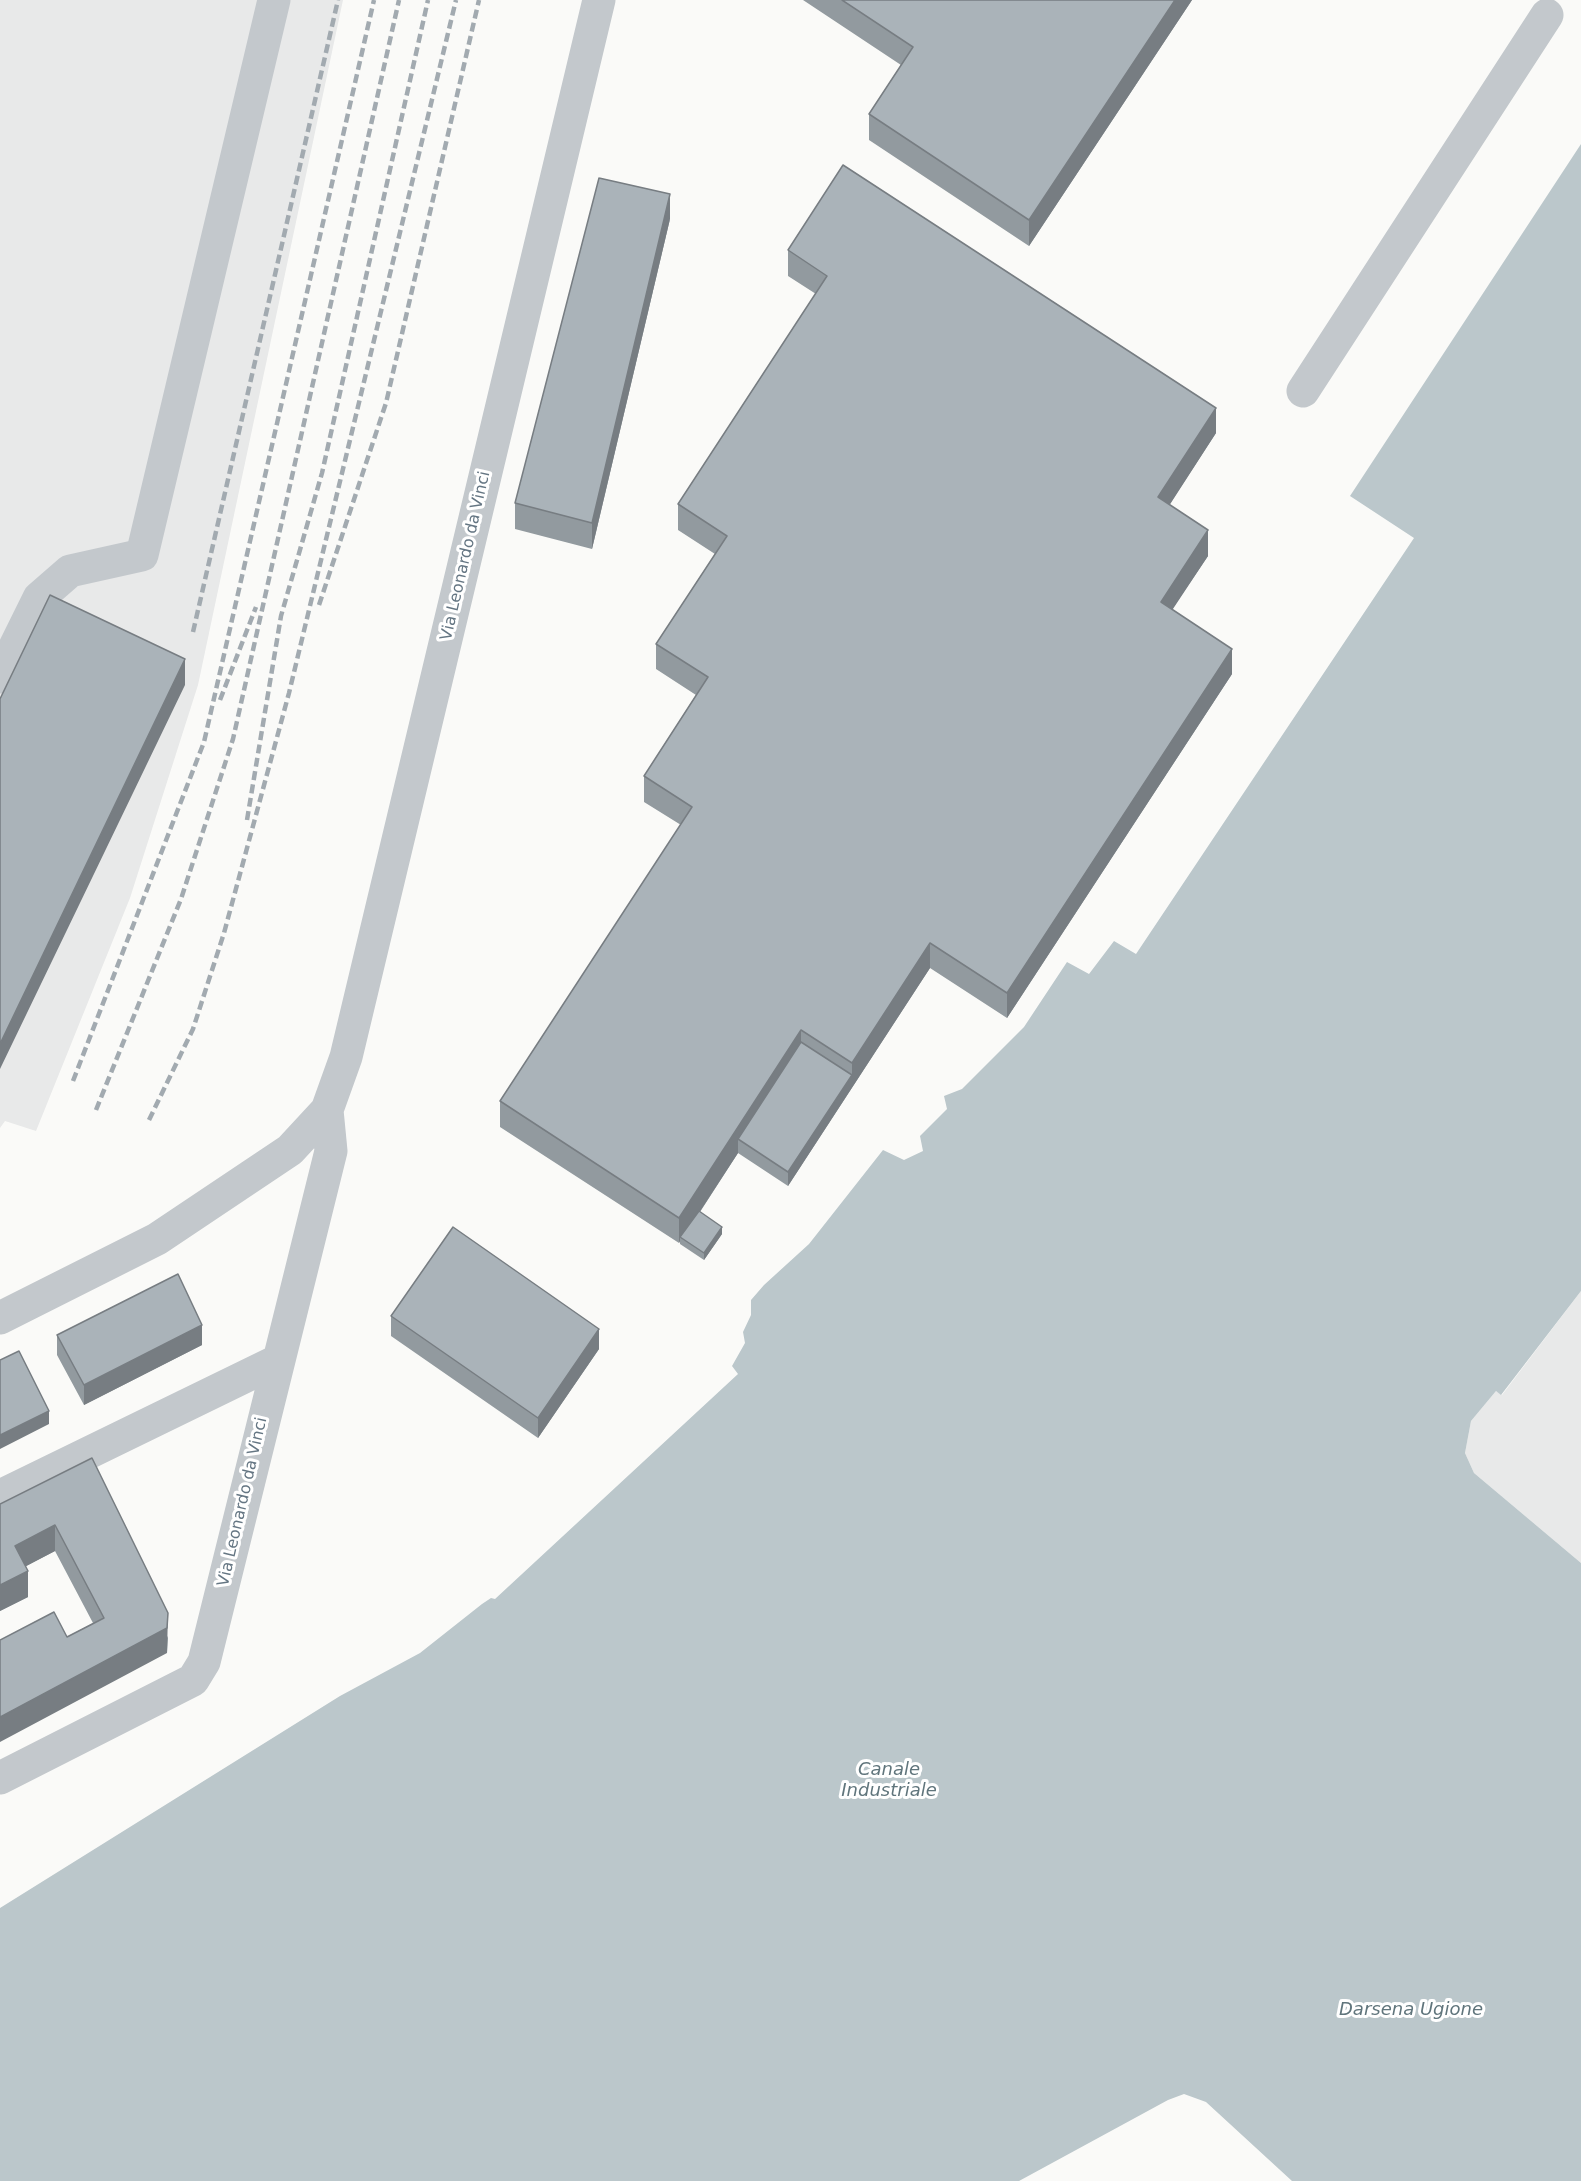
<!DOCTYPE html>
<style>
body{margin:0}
canvas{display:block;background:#fafaf8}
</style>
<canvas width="1581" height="2181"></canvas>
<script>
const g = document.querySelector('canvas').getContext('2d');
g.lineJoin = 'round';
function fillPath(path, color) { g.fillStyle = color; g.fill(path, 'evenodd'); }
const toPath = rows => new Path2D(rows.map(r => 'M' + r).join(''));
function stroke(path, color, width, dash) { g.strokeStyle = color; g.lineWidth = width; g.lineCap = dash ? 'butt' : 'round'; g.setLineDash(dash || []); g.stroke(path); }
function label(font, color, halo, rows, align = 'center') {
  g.font = font + ' "DejaVu Sans",sans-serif'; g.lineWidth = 6; g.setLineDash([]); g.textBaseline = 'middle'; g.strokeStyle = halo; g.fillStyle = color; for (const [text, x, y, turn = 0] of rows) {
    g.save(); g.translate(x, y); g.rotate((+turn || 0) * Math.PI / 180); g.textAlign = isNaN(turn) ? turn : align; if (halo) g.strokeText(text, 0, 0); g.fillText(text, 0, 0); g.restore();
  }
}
const built = toPath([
 [0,0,343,0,198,685,130,898,36,1131,5,1121,0,1128],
 [1581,1291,1581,1563,1474,1473,1465,1453,1471,1421,1496,1391,1502,1395]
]);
const water = toPath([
 [1581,144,1581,1291,1501,1395,1496,1391,1471,1421,1465,1453,1474,1473,1581,1563,1581,2181,1292,2181,1206,2102,1184,2094,1168,2100,1019,2181,0,2181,0,1908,340,1696,420,1653,482,1604,491,1598,495,1599,738,1374,732,1366,745,1343,743,1332,751,1315,751,1300,764,1285,809,1244,883,1150,904,1160,923,1151,920,1136,947,1109,944,1096,962,1089,1024,1027,1067,962,1089,974,1114,941,1136,954,1414,538,1350,496]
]);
const minor = toPath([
 [1303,391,1547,15],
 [0,677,39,598,70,571,142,555,274,0],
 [0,1318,157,1239,290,1150,327,1110,346,1057,599,0],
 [0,1496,277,1361],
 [0,1778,193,1680,204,1662,331,1151,327,1110]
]);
const rail = toPath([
 [319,605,386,403,479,0],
 [193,632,338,0],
 [220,700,256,607],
 [247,820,281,616,322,473,428,0],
 [73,1081,204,742,374,0],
 [96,1110,181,899,233,739,399,0],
 [149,1120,193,1029,224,933,289,693,456,0]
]);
const wall = toPath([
 [803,0,1192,0,1029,246,869,140,869,114,901,65],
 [670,219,592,549,515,529,515,503],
 [788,250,1216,433,1169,505,1208,556,1172,609,1232,674,1007,1018,930,968,788,1186,738,1153,700,1212,722,1234,704,1260,680,1244,680,1241,679,1243,500,1127,500,1101,681,825,644,802,644,776,696,695,656,669,656,644,715,554,678,530,678,504,816,294,788,276],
 [391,1316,599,1349,538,1438,391,1336],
 [57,1335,202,1345,84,1405,57,1355],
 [92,1458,168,1638,167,1653,67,1637,93,1623,55,1551,26,1566,28,1597,0,1611,0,1504]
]);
const shadedWall = toPath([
 [1175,0,1192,0,1029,246,1029,220],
 [670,194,670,219,592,549,592,523],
 [1216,408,1216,433,1158,523,1158,497],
 [1208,530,1208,556,1161,627,1161,602],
 [1232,649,1232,674,1007,1018,1007,993],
 [185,659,185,685,0,1069,0,1044],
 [930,943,930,968,788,1186,788,1172,852,1075,852,1063],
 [801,1030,801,1056,738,1139,738,1153,682,1239,680,1237,680,1241,679,1243,679,1218],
 [722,1227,722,1234,704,1260,704,1253],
 [202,1325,202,1345,84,1405,84,1385],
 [599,1329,599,1349,538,1438,538,1418],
 [49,1411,49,1424,0,1449,0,1435],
 [55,1525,55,1551,15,1572,15,1546],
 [28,1571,28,1597,0,1611,0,1585],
 [168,1613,167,1653,0,1742,0,1717]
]);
const building = toPath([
 [842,0,1175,0,1029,220,869,114,913,47,842,0],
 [843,165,1216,408,1158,497,1208,530,1161,602,1232,649,1007,993,930,943,852,1063,801,1030,679,1218,500,1101,692,807,644,776,708,677,656,644,727,536,678,504,827,276,788,250,843,165],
 [599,178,670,194,592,523,515,503,599,178],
 [50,595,185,659,0,1044,0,699,50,595],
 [801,1042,852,1075,788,1172,738,1139,801,1042],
 [699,1211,722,1227,704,1253,680,1237,699,1211],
 [453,1227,599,1329,538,1418,391,1316,453,1227],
 [178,1274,202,1325,84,1385,57,1335,178,1274],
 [19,1351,49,1411,0,1435,0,1360,19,1351],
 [92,1458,168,1613,167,1628,0,1717,0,1640,54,1612,67,1637,104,1618,55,1525,15,1546,28,1571,0,1585,0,1504,92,1458]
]);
const streetNames = [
 ["Via Leonardo da Vinci",466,556,-77],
 ["Via Leonardo da Vinci",243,1502,-77]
];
const waterNames = [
 ["Canale",889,1770],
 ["Industriale",889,1791],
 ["Darsena Ugione",1411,2010]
];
fillPath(built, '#e8e9e9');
fillPath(water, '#bbc7cb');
stroke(minor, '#c3c8cc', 33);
stroke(rail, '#a2aab0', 4.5, [9, 4.5]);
fillPath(wall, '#929a9f');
fillPath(shadedWall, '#777d82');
fillPath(building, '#aab3b9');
stroke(building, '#777d82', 1.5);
label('16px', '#657683', '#fff', streetNames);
label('italic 18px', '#60757c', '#fff', waterNames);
</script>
